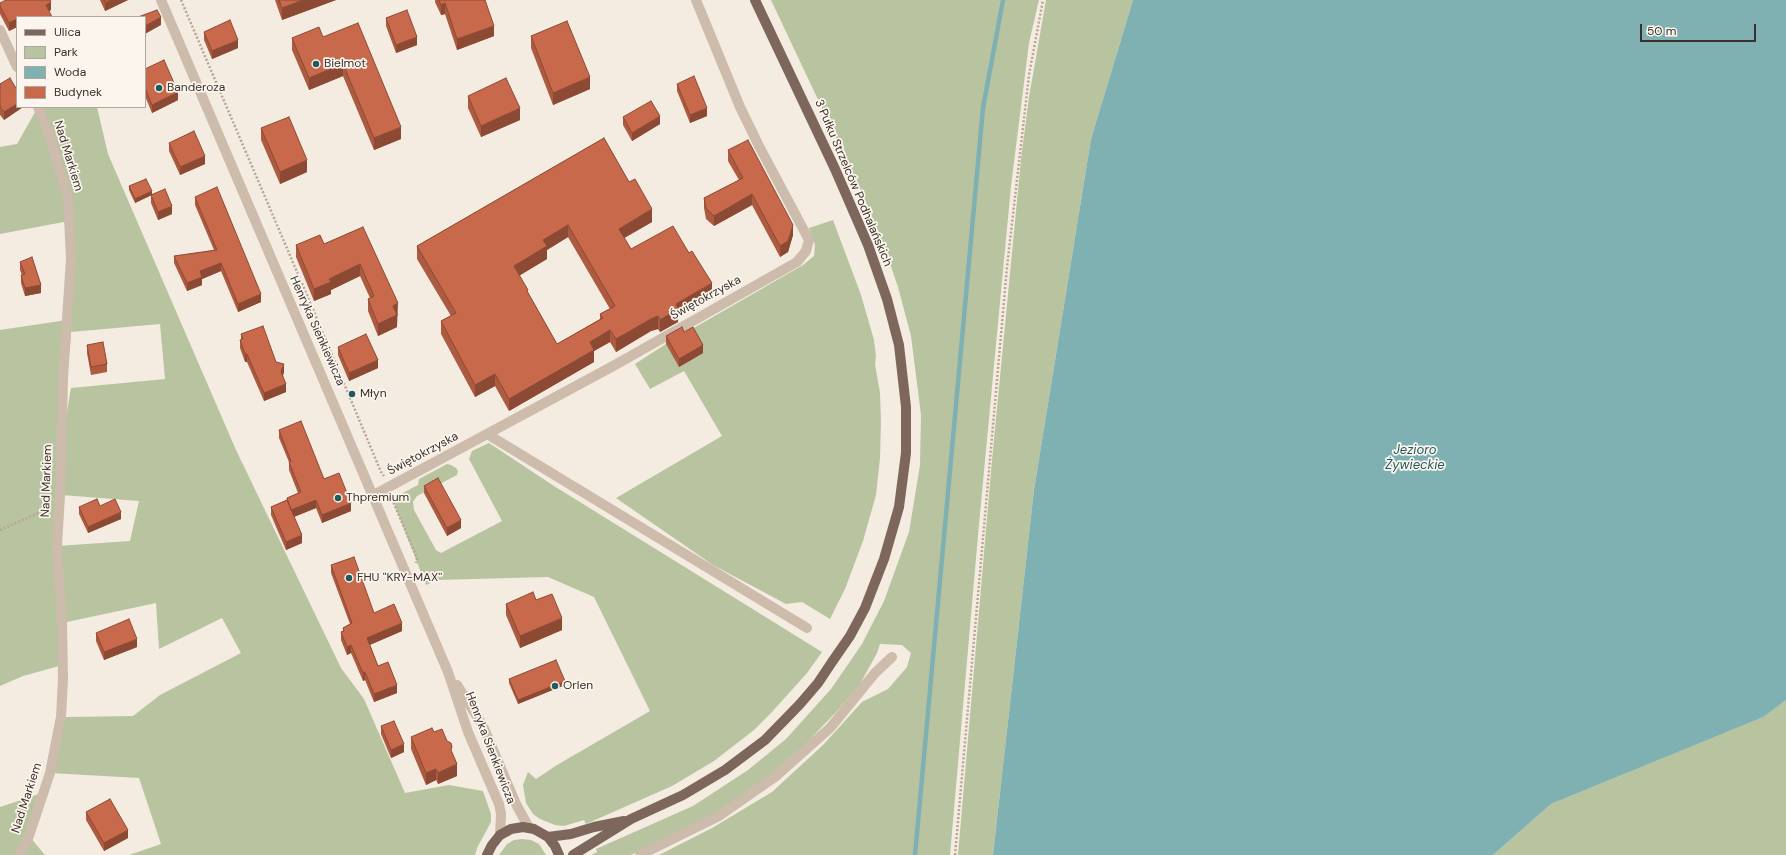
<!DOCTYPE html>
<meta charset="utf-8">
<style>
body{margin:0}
#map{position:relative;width:1786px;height:855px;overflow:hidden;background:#f4ebe1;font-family:"DM Sans",sans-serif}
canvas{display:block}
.legend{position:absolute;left:16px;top:16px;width:130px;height:92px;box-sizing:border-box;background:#fbf5ee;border:1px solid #aea6a0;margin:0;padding:5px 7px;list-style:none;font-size:12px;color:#3b302b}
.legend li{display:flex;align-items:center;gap:8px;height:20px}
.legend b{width:20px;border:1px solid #aea6a0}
.scale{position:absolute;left:1640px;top:24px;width:116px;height:18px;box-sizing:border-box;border:2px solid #3b302b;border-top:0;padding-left:5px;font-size:12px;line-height:14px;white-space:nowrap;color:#3b302b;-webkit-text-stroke:3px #fbf5ee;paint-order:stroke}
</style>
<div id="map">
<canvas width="1786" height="855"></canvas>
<ul class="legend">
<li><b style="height:5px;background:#7d675c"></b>Ulica</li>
<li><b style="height:11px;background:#b8c4a0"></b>Park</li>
<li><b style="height:11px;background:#7fb0b2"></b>Woda</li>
<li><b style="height:11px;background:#c8694b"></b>Budynek</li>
</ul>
<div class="scale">50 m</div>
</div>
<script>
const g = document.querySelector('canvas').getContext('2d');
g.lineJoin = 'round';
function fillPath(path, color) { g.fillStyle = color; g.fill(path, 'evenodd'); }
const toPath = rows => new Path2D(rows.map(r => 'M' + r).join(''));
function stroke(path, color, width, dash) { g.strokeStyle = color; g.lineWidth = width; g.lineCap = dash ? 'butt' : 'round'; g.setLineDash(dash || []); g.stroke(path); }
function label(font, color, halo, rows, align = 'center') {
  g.font = font + ' "DM Sans",sans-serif'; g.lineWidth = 3.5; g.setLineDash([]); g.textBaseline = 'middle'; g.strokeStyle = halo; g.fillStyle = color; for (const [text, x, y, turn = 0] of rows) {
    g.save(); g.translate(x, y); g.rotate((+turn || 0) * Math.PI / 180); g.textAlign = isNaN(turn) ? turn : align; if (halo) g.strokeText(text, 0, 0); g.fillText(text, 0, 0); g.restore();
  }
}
const green = toPath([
 [771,0,1039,0,1029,43,1011,186,979,524,950,855,659,855,712,828,772,792,824,744,862,702,888,689,907,667,911,653,902,645,880,644,877,653,860,684,837,711,796,754,770,775,722,810,683,831,631,855,591,855,597,852,596,849,693,806,748,770,786,739,831,689,862,644,884,601,909,532,920,465,921,415,911,336,898,287,883,243,863,195],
 [1046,0,1133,0,1091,139,1034,490,993,855,958,855,992,460,1021,159,1029,97],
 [38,107,97,107,108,154,236,450,341,668,364,699,405,793,449,785,483,791,491,814,491,822,477,848,475,855,129,855,161,844,139,778,50,773,66,717,133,716,160,695,241,653,222,618,159,649,156,603,67,622,59,666,23,676,0,686,0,330,67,320,69,221,0,234,0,147,17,144],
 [160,324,165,379,71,388,62,441,71,332],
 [61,495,139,501,130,541,57,546],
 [833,220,861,295,874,340,876,356,875,364,880,393,881,421,880,458,876,495,863,541,845,589,830,619,802,602,786,604,713,565,616,498,722,436,684,371,650,389,635,364,666,344,803,265,814,256,815,245,809,228],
 [489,443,554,486,822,652,807,673,771,713,754,730,714,761,672,786,586,824,584,820,564,826,555,825,540,819,533,814,526,803,523,785,528,772,536,779,557,765,650,711,594,597,548,577,438,580,426,585,395,506,395,500,397,496,418,485,419,479,447,464,451,465,456,468,458,471,457,475,417,496,413,502,414,510,436,550,441,553,502,521,469,459,472,451],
 [1786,700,1786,855,1493,855,1551,804,1762,717],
 [39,794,29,836,45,855,0,855,0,807],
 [522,839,531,840,539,844,546,855,499,855,507,844,514,840]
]);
const water = toPath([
 [1133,0,1786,0,1786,700,1763,717,1551,804,1493,855,993,855,1034,490,1091,139]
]);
const stream = toPath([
 [915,855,983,108,1003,0]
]);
const path = toPath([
 [181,0,312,307,381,472,384,476],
 [392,499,417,558,416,563],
 [0,530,36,514,47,511],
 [955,855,1007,267,1029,75,1043,0]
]);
const minor = toPath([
 [161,0,448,672,468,732,499,804,501,814,500,835],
 [0,30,17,67],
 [487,434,807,628],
 [372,496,615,365,797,262,806,251,809,240,759,146,740,107,696,0],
 [457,685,483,726,516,804,529,828],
 [20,855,29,836,50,773,61,717,63,679,62,624,57,546,60,495,63,378,71,259,68,198,49,134,38,107],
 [640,855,719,816,775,777,830,728,875,673,892,657]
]);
const major = toPath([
 [548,837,571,834,594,827,624,821],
 [487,855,492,845,500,835,511,829,523,827,534,829,548,837,555,846,559,855],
 [573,855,631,819,683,795,725,770,765,740,800,704,818,683,832,662,850,636,865,608,884,559,899,507,906,453,906,407,899,345,887,299,868,245,835,169,755,0]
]);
const wall = toPath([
 [100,0,128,0,105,11],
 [275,0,336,0,282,20],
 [435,0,485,0,494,36,457,50,445,14,441,15,435,2],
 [0,3,51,10,17,17,17,27,9,31,0,14],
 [386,18,417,45,396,53,386,26],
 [204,32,238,48,212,59,204,40],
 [531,36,590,89,553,105,531,48],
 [323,37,401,139,374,150,343,76,309,90,292,50,292,38],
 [145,69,178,100,152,113,145,96],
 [0,84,23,107,4,120,0,115],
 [677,84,707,116,690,123,677,91],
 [468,96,520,120,481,137,468,108],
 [623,117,660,124,632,141,623,125],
 [261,128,307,172,280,184,261,140],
 [604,138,652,222,624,238,631,249,712,295,678,315,678,322,660,332,658,329,651,331,616,352,610,342,594,351,594,362,509,411,495,386,475,397,441,334,441,321,451,316,417,259,417,246],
 [568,237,610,309,600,314,600,319,557,344,528,293,519,275,547,259,547,250],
 [169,143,205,164,180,175,169,151],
 [728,150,793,235,788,252,780,257,752,205,714,226,706,219,704,208,704,198,739,180,728,161],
 [129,186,152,194,172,214,158,220,151,203,151,195,135,203,129,190],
 [195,197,261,302,238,312,221,271,202,279,202,285,187,291,174,263,174,256,214,250,195,205],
 [363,227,398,315,397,316,397,327,378,336,368,311,368,299,370,298,360,276,331,290,331,294,314,301,296,257,296,245,324,244],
 [20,262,41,293,25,296,21,283,21,275,22,275,20,270],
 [684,332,703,353,679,367,666,344,666,336],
 [241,334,276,362,284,372,283,376,286,392,264,401,247,362,245,362,240,348,240,340,241,340],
 [87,345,107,364,107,372,91,375,87,353],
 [338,347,378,368,349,381,338,355],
 [279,430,324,479,351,511,322,523,316,508,294,517,302,543,286,550,271,515,271,507,287,500,287,498,298,493,289,470,289,462,279,438],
 [424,486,461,528,447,536,424,493],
 [79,507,121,519,88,533,79,514],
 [331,565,374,613,402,631,370,645,378,666,397,693,374,702,365,680,363,681,351,653,347,655,341,640,341,632,343,631,343,628,350,624,331,573],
 [506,604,562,630,520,648,506,615],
 [96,633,137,647,104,660,96,641],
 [509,679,565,685,518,704,509,683],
 [381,726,404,752,391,758,381,734],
 [434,732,452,753,457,776,438,784,436,780,426,785,411,749,411,737],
 [86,812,128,838,104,851,86,820]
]);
const shadedWall = toPath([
 [112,0,128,0,105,11,105,3],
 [303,0,336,0,282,20,282,8],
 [51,2,51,10,46,13,46,5],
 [445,3,445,14,441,15,441,5],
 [161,17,161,25,145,34,145,26],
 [17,19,17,27,9,31,9,23],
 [494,26,494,36,457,50,457,39],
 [417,37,417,45,396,53,396,45],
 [238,40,238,48,212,59,212,51],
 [343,64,343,76,309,90,309,78],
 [590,77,590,89,553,105,553,93],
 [178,92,178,100,152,113,152,105],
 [17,104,17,107,23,107,4,120,4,112],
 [520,108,520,120,481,137,481,126],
 [707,108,707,116,690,123,690,115],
 [660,116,660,124,632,141,632,133],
 [401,127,401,139,374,150,374,138],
 [205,156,205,164,180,175,180,167],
 [307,160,307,172,280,184,280,172],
 [152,191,152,195,135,203,135,199],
 [752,194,752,205,714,226,714,216],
 [172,206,172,214,158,220,158,212],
 [652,209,652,222,619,241,619,229],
 [568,225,568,237,547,250,547,259,514,279,514,266,543,240],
 [793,225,793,235,788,252,780,257,780,246],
 [221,263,221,271,202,279,202,285,187,291,187,283,200,271],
 [360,264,360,276,331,290,331,294,314,301,314,289,329,279],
 [712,283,712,295,678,315,678,322,660,332,660,320,676,304],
 [41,285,41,293,25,296,25,288],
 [261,294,261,302,238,312,238,304],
 [398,303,397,327,378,336,378,324,393,306],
 [658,316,658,329,651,331,616,352,616,339,651,319],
 [610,330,610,342,594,351,594,362,509,411,509,399,590,342],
 [703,345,703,353,679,367,679,359],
 [245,354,247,354,247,362,245,362],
 [378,360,378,368,349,381,349,373],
 [284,364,284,372,281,380,281,372],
 [495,374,495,386,475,397,475,385],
 [286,384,286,392,264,401,264,393],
 [316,500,316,508,291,518,291,510],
 [351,503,351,511,322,523,322,515],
 [121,512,121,519,88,533,88,527],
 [461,520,461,528,447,536,447,528],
 [302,535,302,543,286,550,286,542],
 [562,618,562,630,520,648,520,636],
 [402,623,402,631,367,646,367,638],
 [137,639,137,647,104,660,104,652],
 [351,645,351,653,347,655,347,647],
 [365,672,365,680,363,681,363,673],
 [565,681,565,685,518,704,518,700],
 [397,685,397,693,374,702,374,694],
 [404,744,404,752,391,758,391,750],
 [457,764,457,776,438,784,438,773],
 [436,769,436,780,426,785,426,773],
 [128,830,128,838,104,851,104,843]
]);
const building = toPath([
 [6,0,50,0,51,2,46,5,52,17,17,17,17,19,9,23,0,6,0,3,6,0],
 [104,0,112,0,105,3,104,0],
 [279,0,303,0,282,8,279,0],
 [439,0,485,0,494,26,457,39,445,3,441,5,439,0],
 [157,10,161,17,145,26,145,17,138,17,157,10],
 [407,10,417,37,396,45,386,18,407,10],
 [230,20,238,40,212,51,204,32,230,20],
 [567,21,590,77,553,93,531,36,567,21],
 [358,23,401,127,374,138,343,64,309,78,292,38,319,27,323,37,358,23],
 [164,60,178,92,152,105,145,88,145,69,164,60],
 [694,76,707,108,690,115,677,84,694,76],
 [10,78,17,90,17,104,4,112,0,107,0,84,10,78],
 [506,78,520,108,481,126,468,96,506,78],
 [651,101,660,116,632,133,623,117,651,101],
 [289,117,307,160,280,172,261,128,289,117],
 [194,131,205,156,180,167,169,143,194,131],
 [604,138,629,182,635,179,652,209,619,229,631,249,673,226,689,253,692,251,712,283,676,304,678,309,660,320,658,316,651,319,616,339,610,330,590,342,594,350,509,399,495,374,475,385,441,321,456,313,417,246,604,138],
 [568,225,615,306,600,314,603,318,557,344,527,291,528,290,514,266,547,246,543,240,568,225],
 [748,140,793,225,788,241,780,246,752,194,714,216,706,208,704,198,743,178,728,150,748,140],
 [146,179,152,191,135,199,129,186,146,179],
 [217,187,261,294,238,304,221,263,200,271,202,277,187,283,174,256,217,250,195,197,217,187],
 [165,189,172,206,158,212,151,195,165,189],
 [363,227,398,303,393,306,397,315,378,324,368,299,374,296,360,264,329,279,331,282,314,289,296,245,320,235,324,244,363,227],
 [32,257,41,285,25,288,21,275,25,274,20,262,32,257],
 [263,326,276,362,284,364,281,372,286,384,264,393,247,354,245,354,240,340,243,339,241,334,263,326],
 [682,327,684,332,693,327,703,345,679,359,666,336,682,327],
 [366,334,378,360,349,373,338,347,366,334],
 [103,342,107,364,91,367,87,345,103,342],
 [301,421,324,479,339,473,351,503,322,515,316,500,291,510,287,498,301,492,289,462,291,461,279,430,301,421],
 [438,478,461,520,447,528,424,486,438,478],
 [97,499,100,506,115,499,121,512,88,527,79,507,97,499],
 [287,500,302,535,286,542,271,507,287,500],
 [354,557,374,613,394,604,402,623,367,638,378,666,388,662,397,685,374,694,365,672,363,673,351,645,347,647,341,632,344,631,343,628,352,623,331,565,354,557],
 [533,592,536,600,552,594,562,618,520,636,506,604,533,592],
 [129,619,137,639,104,652,96,633,129,619],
 [556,660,565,681,518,700,509,679,556,660],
 [394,721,404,744,391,750,381,726,394,721],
 [432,728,434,732,442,729,447,741,451,743,452,747,451,750,457,764,438,773,436,769,426,773,411,737,432,728],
 [110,799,128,830,104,843,86,812,110,799]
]);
const markers = [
 [316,64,4,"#1f5a5e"],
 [159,88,4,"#1f5a5e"],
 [352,394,4,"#1f5a5e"],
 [338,498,4,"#1f5a5e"],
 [349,578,4,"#1f5a5e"],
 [555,686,4,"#1f5a5e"]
];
const poiNames = [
 ["Bielmot",324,64],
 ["Banderoza",167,88],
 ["Młyn",360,394],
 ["Thpremium",346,498],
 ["FHU ''KRY-MAX''",357,578],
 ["Orlen",563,686]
];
const streetNames = [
 ["Nad Markiem",68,156,73],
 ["3 Pułku Strzelców Podhalańskich",853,183,67],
 ["Świętokrzyska",706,298,-29],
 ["Henryka Sienkiewicza",317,331,66],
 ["Świętokrzyska",423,454,-28],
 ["Nad Markiem",47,481,-88],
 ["Henryka Sienkiewicza",490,748,69],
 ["Nad Markiem",27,798,-72]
];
const waterNames = [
 ["Jezioro",1415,451],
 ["Żywieckie",1415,466]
];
fillPath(green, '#b8c4a0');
fillPath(water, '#7fb0b2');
stroke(stream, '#7fb0b2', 4.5);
stroke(path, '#b9a596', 2.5, [2, 2]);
stroke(minor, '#cdbbac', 10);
stroke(major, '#7d675c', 10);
fillPath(wall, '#ac5a40');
fillPath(shadedWall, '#8c4a34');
fillPath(building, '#c8694b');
stroke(building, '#8c4a34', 1);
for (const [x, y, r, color] of markers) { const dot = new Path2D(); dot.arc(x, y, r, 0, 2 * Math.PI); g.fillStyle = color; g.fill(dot); stroke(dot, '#fbf5ee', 1.5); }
label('12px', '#3b302b', '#fbf5ee', poiNames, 'left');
label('12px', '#3b302b', '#fbf5ee', streetNames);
label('italic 13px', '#1f5a5e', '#fbf5ee', waterNames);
</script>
